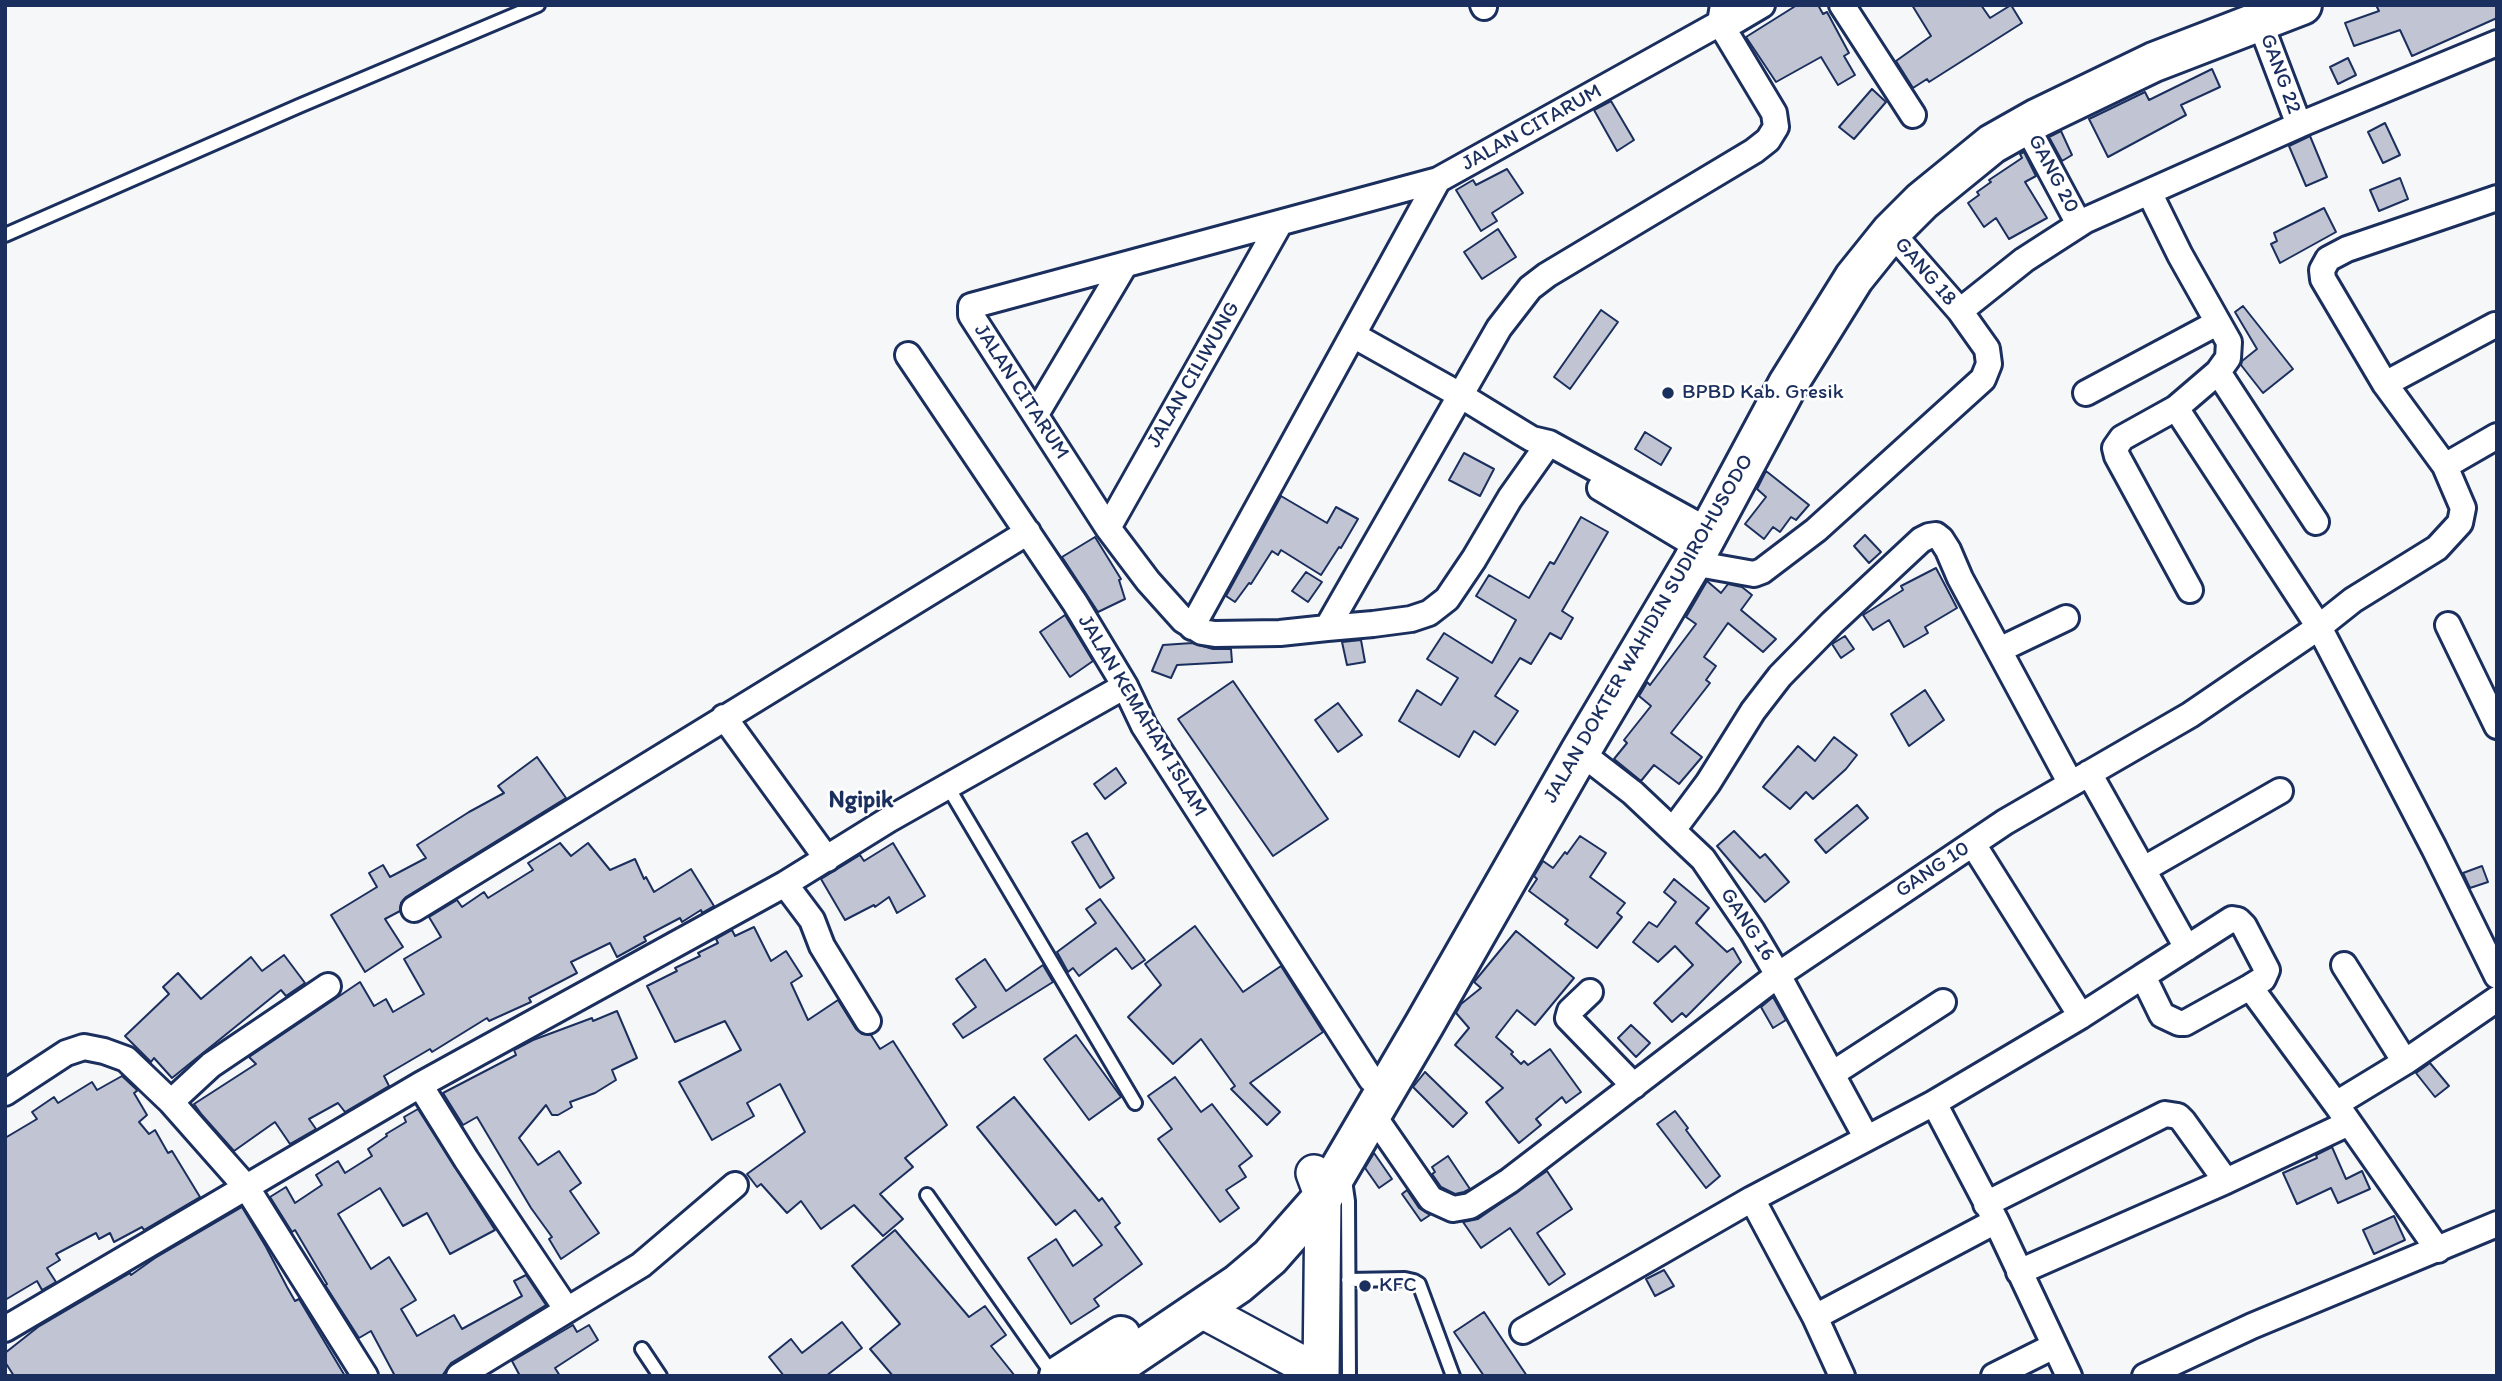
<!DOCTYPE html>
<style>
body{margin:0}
#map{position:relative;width:2502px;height:1381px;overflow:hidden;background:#f6f7f9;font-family:Itim,sans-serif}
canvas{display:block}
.frame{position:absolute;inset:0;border:7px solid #1b2f5e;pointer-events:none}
</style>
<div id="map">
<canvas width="2502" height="1381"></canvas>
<div class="frame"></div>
</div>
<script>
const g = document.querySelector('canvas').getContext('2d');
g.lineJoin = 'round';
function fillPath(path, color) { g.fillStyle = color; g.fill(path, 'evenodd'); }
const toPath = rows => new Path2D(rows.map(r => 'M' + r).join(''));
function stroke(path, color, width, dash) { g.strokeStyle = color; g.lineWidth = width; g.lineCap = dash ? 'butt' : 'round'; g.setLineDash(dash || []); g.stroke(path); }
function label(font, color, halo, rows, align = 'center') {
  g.font = font + ' Itim,sans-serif'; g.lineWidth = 5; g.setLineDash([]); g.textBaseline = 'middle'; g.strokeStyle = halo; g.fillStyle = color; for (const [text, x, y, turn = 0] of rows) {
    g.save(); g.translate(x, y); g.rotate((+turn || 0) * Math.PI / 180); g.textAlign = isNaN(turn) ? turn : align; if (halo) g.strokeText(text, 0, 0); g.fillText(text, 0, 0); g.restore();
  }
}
const building = toPath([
 [1797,5,1818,5,1823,14,1827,12,1849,53,1844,56,1855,75,1838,85,1821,57,1776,82,1746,37,1797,5],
 [1912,5,1981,5,1990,18,2011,5,2022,23,1929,82,1927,79,1913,88,1896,61,1931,36,1912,5],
 [2376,5,2497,5,2497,18,2412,56,2400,30,2354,46,2345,23,2379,11,2376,5],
 [2348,58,2356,75,2338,84,2330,67,2348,58],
 [2212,69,2220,87,2181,105,2186,115,2108,157,2089,119,2145,92,2149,100,2212,69],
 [1872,89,1886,102,1854,139,1839,127,1872,89],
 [1611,101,1634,140,1617,151,1594,110,1611,101],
 [2385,123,2400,155,2383,163,2368,132,2385,123],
 [2061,131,2072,155,2062,161,2049,137,2061,131],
 [2310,136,2327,177,2306,186,2289,146,2310,136],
 [2024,152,2036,176,2025,182,2047,218,2009,239,1996,218,1984,227,1968,203,1979,195,1977,192,1991,182,1989,180,2022,158,2020,154,2024,152],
 [1507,169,1523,193,1492,213,1497,221,1481,231,1456,190,1473,180,1476,185,1507,169],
 [2400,178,2408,199,2379,211,2370,190,2400,178],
 [2324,208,2336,232,2280,263,2271,244,2277,241,2274,233,2324,208],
 [1498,229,1516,257,1482,279,1464,252,1498,229],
 [2243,306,2293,369,2263,393,2241,365,2242,361,2257,349,2235,312,2243,306],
 [1601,310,1618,322,1570,389,1554,377,1601,310],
 [1645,432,1671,448,1661,465,1635,449,1645,432],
 [1464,453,1494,469,1480,496,1449,480,1464,453],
 [1766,471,1809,505,1796,520,1791,517,1780,532,1773,527,1764,539,1745,524,1766,497,1757,489,1766,471],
 [1281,496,1327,523,1336,507,1358,519,1341,548,1339,547,1321,575,1281,550,1278,555,1272,551,1251,584,1249,583,1235,602,1226,596,1281,496],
 [1581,517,1608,532,1562,611,1573,618,1561,639,1550,633,1531,664,1520,658,1495,696,1518,711,1495,745,1474,731,1459,757,1399,721,1417,690,1441,705,1458,678,1427,659,1444,633,1492,663,1516,620,1476,596,1489,575,1529,598,1550,562,1554,564,1581,517],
 [1865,535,1881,552,1869,563,1854,546,1865,535],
 [1095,537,1121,579,1119,580,1125,599,1098,612,1062,557,1095,537],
 [1936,568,1957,608,1925,627,1928,633,1904,647,1889,620,1873,630,1863,615,1903,590,1901,586,1936,568],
 [1306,572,1322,582,1308,602,1292,591,1306,572],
 [1707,581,1721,593,1728,584,1742,587,1752,595,1741,610,1776,639,1763,652,1728,623,1704,657,1716,666,1706,680,1710,683,1671,733,1702,757,1679,784,1654,765,1641,781,1614,759,1627,743,1624,740,1651,706,1639,696,1645,686,1647,682,1650,685,1696,624,1686,617,1707,581],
 [1065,615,1093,661,1070,677,1040,632,1065,615],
 [1845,636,1854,649,1841,658,1832,644,1845,636],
 [1361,640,1365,662,1347,665,1342,642,1361,640],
 [1192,643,1213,649,1231,649,1232,662,1177,665,1171,678,1152,671,1163,645,1192,643],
 [1233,681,1328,819,1273,856,1178,719,1233,681],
 [1925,690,1944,720,1909,746,1891,714,1925,690],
 [1338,703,1362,735,1338,752,1315,720,1338,703],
 [1834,737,1857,755,1846,769,1813,799,1806,792,1790,809,1763,787,1798,746,1815,761,1834,737],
 [537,757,566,798,406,897,401,903,400,911,385,919,403,947,365,972,331,915,377,887,369,873,383,865,390,877,426,858,417,845,469,812,504,793,498,786,537,757],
 [1116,768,1126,783,1105,799,1094,784,1116,768],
 [1857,805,1868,818,1826,853,1815,840,1857,805],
 [1734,831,1760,858,1765,854,1789,882,1765,902,1717,846,1734,831],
 [1087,833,1114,878,1100,888,1072,842,1087,833],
 [1580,836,1606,853,1590,877,1625,903,1617,913,1622,917,1597,948,1565,924,1568,920,1529,891,1537,879,1534,876,1543,861,1553,868,1565,852,1567,854,1580,836],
 [560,843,571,856,588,843,610,870,635,859,644,879,646,877,654,892,691,869,714,906,702,913,701,910,682,922,680,918,644,937,646,941,617,957,610,943,571,962,577,973,529,998,531,1002,489,1021,487,1018,432,1052,430,1049,384,1076,389,1086,345,1112,338,1103,309,1119,316,1129,290,1144,275,1122,234,1151,202,1115,194,1104,256,1064,249,1057,360,982,374,1006,386,999,393,1012,424,994,404,959,441,937,429,917,457,900,462,907,484,892,488,898,533,870,528,863,560,843],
 [893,843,925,896,897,913,889,897,875,907,874,905,845,920,821,879,860,855,864,861,893,843],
 [2482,866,2488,882,2470,888,2463,873,2482,866],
 [1674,879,1709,908,1696,923,1727,952,1733,948,1741,962,1686,1017,1682,1013,1672,1022,1654,1003,1693,965,1675,946,1658,962,1633,942,1649,922,1657,927,1676,902,1664,892,1674,879],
 [1100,899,1145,960,1132,969,1116,948,1079,976,1073,968,1068,972,1057,952,1096,923,1086,909,1100,899],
 [1195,926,1243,992,1281,966,1323,1032,1250,1083,1280,1112,1267,1125,1231,1089,1235,1086,1201,1039,1173,1064,1128,1017,1161,985,1145,964,1195,926],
 [754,927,771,961,786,951,802,976,791,983,808,1020,838,1000,856,1029,862,1034,871,1035,880,1049,893,1041,947,1125,905,1158,913,1167,880,1194,903,1219,883,1236,854,1205,821,1229,801,1201,787,1213,761,1184,757,1187,747,1174,805,1132,780,1084,747,1103,754,1116,712,1140,679,1082,741,1050,725,1021,675,1042,647,986,677,971,675,968,700,956,698,953,718,943,716,939,732,930,735,936,754,927],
 [1516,931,1574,978,1535,1025,1517,1010,1496,1037,1513,1052,1511,1054,1521,1064,1524,1061,1528,1065,1550,1049,1581,1092,1566,1103,1562,1097,1536,1119,1541,1125,1519,1143,1486,1102,1503,1088,1455,1045,1469,1028,1456,1013,1461,1004,1481,988,1474,982,1516,931],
 [284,955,305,983,286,996,281,990,172,1078,154,1058,151,1062,125,1036,169,994,163,987,178,973,201,999,251,957,262,971,284,955],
 [985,959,1006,991,1043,965,1053,982,963,1038,953,1024,976,1007,956,979,985,959],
 [1773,997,1786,1020,1773,1028,1761,1007,1773,997],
 [617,1011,637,1058,612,1070,616,1080,595,1093,570,1102,572,1107,558,1115,552,1115,546,1105,519,1138,538,1165,559,1151,581,1183,570,1191,599,1233,561,1259,549,1239,552,1237,531,1208,477,1117,463,1125,443,1093,516,1055,514,1050,533,1040,592,1018,593,1021,617,1011],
 [1631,1025,1650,1043,1636,1057,1618,1038,1631,1025],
 [1076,1035,1121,1097,1089,1120,1044,1059,1076,1035],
 [2430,1063,2449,1086,2435,1097,2416,1073,2430,1063],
 [1425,1072,1467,1113,1453,1127,1413,1087,1425,1072],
 [122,1076,136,1089,137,1091,134,1093,147,1115,139,1122,149,1134,155,1130,168,1153,172,1151,200,1197,144,1230,142,1227,114,1242,110,1233,99,1239,96,1233,56,1254,60,1260,47,1268,56,1282,42,1290,37,1281,5,1300,5,1138,37,1119,32,1112,54,1097,58,1103,92,1082,97,1090,122,1076],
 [1175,1077,1201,1112,1212,1104,1252,1156,1239,1166,1246,1177,1226,1190,1239,1208,1220,1222,1158,1139,1172,1129,1148,1096,1175,1077],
 [1014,1097,1099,1201,1102,1198,1120,1223,1115,1227,1142,1264,1094,1299,1099,1306,1071,1324,1028,1258,1056,1239,1073,1266,1102,1245,1075,1210,1056,1225,977,1127,1014,1097],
 [418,1109,495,1230,450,1254,427,1213,403,1226,380,1188,338,1214,371,1269,389,1257,416,1300,401,1309,417,1336,454,1315,462,1329,522,1296,514,1281,526,1275,546,1305,451,1363,442,1376,395,1376,371,1331,359,1338,325,1285,327,1284,295,1230,292,1232,270,1197,286,1187,295,1203,322,1185,316,1175,338,1161,345,1173,372,1156,368,1149,387,1136,386,1134,406,1122,404,1117,418,1109],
 [1675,1111,1688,1128,1686,1130,1720,1176,1706,1188,1657,1124,1675,1111],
 [2332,1147,2346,1179,2362,1171,2370,1189,2338,1203,2331,1188,2297,1204,2283,1173,2317,1158,2316,1155,2332,1147],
 [1374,1153,1392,1179,1379,1188,1365,1168,1374,1153],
 [1448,1156,1470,1189,1464,1192,1455,1194,1441,1187,1432,1174,1435,1172,1432,1167,1448,1156],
 [1547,1171,1572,1209,1537,1233,1565,1274,1549,1285,1510,1228,1481,1248,1463,1222,1478,1219,1547,1171],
 [1407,1190,1419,1208,1430,1215,1421,1221,1402,1194,1407,1190],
 [242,1207,266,1247,287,1287,295,1301,299,1299,345,1376,14,1376,5,1362,5,1353,38,1327,130,1273,131,1275,155,1258,242,1207],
 [2394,1216,2405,1240,2374,1254,2363,1230,2394,1216],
 [895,1230,969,1317,985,1306,1006,1335,991,1346,1015,1376,893,1376,870,1349,900,1324,852,1266,895,1230],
 [1664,1270,1674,1286,1655,1296,1646,1279,1664,1270],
 [1484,1312,1527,1376,1484,1376,1454,1332,1484,1312],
 [842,1322,862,1348,826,1376,784,1376,769,1357,791,1339,802,1353,842,1322],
 [573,1325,577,1332,589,1325,598,1340,555,1368,560,1376,520,1376,512,1361,573,1325]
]);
const service = toPath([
 [5,235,299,106,538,5],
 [948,787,1135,1103],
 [1345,1180,1348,1201,1349,1376],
 [927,1195,1053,1375],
 [1348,1280,1405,1279,1414,1281,1419,1284,1453,1376],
 [642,1349,660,1376]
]);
const minor = toPath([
 [1483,5,1484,7],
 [1723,5,1720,23,1735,21,1762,5],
 [1842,5,1913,115],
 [2260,22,2299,125],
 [2026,125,2079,224],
 [2149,192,2180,255,2229,342,2228,358,2218,372,2176,408,2122,438,2115,448,2117,456,2190,590],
 [1960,311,2024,260,2086,220,2299,125,2497,43],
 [1353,335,1460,395,1522,433,1532,439,1549,443,1709,531],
 [908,355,1075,603,1125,686,1144,726,1371,1079],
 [2218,372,2316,522],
 [2385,384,2495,325],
 [2086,393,2217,323],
 [2176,408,2319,627,2434,848,2497,976],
 [1036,414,1124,266],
 [2445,466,2497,436],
 [1600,488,1700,548],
 [1108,528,1280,223],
 [1692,563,1754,574,1762,571,1816,530,1983,379,1989,364,1987,349,1960,311,1891,232],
 [2448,625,2497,726],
 [1192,627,1438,180],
 [1327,628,1499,328,1530,288,1547,275,1754,151,1768,140,1776,127,1774,113,1720,23,1438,180,971,306,971,315,1108,528,1148,581,1183,620,1202,632,1215,634,1280,633,1327,628,1373,624,1411,619,1429,613,1447,599,1474,559,1510,498,1549,443],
 [1999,650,2066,618],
 [724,717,827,859],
 [1580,752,1633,793,1703,859,1752,931,1778,975,1866,1137],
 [2089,773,2187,948],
 [1673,830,1708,783,1753,711,1780,676,1832,623,1921,540,1929,536,1936,535,1941,539,1948,550,1960,578,2071,784],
 [1973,844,2081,1016],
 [2144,869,2280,791],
 [785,884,812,920,822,946,868,1021],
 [414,909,1028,532],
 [2344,965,2405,1062],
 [2250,987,2336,1104,2438,1250],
 [1590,992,1570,1011,1568,1018,1634,1086],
 [1832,1074,1943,1002],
 [420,1085,466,1159,567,1310,459,1376],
 [5,1093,66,1053,84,1047,104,1051,126,1059,171,1102,247,1188,365,1376],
 [171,1102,211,1065,328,986],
 [1934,1103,2081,1016,2143,976,2162,1015,2179,1023,2185,1023,2250,987,2263,979,2267,970,2244,926,2238,920,2232,919,2143,976],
 [2336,1104,2405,1062,2497,999],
 [1371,1112,1431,1199,1453,1209,1470,1206,1509,1181,1778,975,2005,822,2190,715,2319,627,2353,600,2437,548,2460,523,2463,508,2445,466,2385,384,2323,279,2322,270,2328,259,2347,249,2497,198],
 [1752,1199,1815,1317,1842,1376],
 [1986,1204,2165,1114,2178,1116,2183,1121,2226,1181],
 [2019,1272,2226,1181,2349,1123],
 [567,1310,641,1265,735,1185],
 [1815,1317,1996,1221],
 [5,1329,420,1085,785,884,888,820,1125,686],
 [1523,1331,1752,1199,1934,1103,1996,1221,2069,1376],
 [1994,1376,2054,1346],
 [2145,1376,2252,1326,2497,1224]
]);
const secondary = toPath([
 [1314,1173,1323,1197,1321,1376],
 [1202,1310,1321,1374]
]);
const trunk = toPath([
 [1059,1376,1121,1336],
 [1102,1376,1238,1284,1270,1257,1323,1197,1424,1025,1580,752,1692,563,1788,384,1854,278,1891,232,1922,201,1992,144,2038,118,2154,62,2302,5]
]);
const markers = [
 [1668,393,7,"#1b2f5e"],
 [1365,1286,7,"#1b2f5e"]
];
const streetNames = [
 ["GANG 22",2280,74,70],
 ["JALAN CITARUM",1532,128,-29],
 ["GANG 20",2053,174,62],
 ["GANG 18",1925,272,49],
 ["JALAN CILIWUNG",1194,375,-60],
 ["JALAN CITARUM",1021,392,57],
 ["JALAN DOKTER WAHIDIN SUDIROHUSODO",1649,629,-60],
 ["JALAN KEMAHAM ISLAM",1142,716,59],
 ["GANG 10",1933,870,-34],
 ["GANG 16",1747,925,57]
];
const poiNames = [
 ["BPBD Kab. Gresik",1682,393],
 ["KFC",1379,1286]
];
const quarterNames = [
 ["Ngipik",861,801]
];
fillPath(building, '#c0c4d3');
stroke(building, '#1b2f5e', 2);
stroke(service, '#1b2f5e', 18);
stroke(minor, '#1b2f5e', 30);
stroke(secondary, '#1b2f5e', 40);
stroke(trunk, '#1b2f5e', 44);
stroke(service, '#fff', 12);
stroke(minor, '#fff', 24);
stroke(secondary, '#fff', 35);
stroke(trunk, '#fff', 38);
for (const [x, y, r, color] of markers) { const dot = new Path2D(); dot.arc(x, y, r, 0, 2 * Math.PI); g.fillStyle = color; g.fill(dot); stroke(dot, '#fff', 2.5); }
label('21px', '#1b2f5e', '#fff', streetNames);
label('21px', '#1b2f5e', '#fff', poiNames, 'left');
label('bold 24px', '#1b2f5e', '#fff', quarterNames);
</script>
